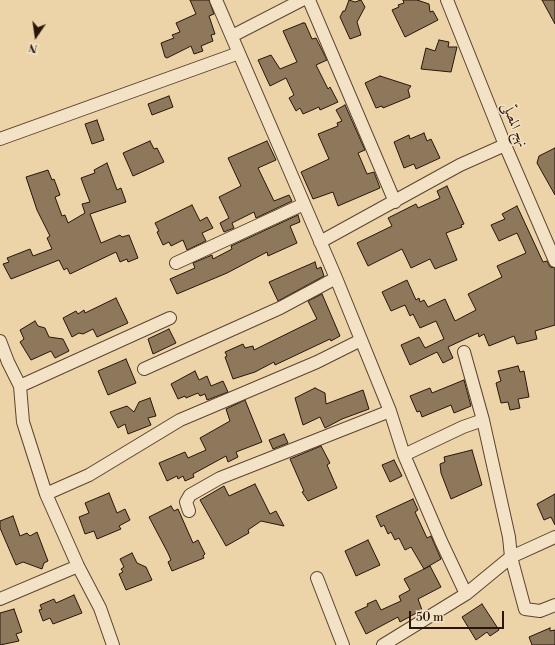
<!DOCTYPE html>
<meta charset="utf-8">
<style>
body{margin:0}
#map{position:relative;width:555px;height:645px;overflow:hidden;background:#ecd3a8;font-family:"Libre Bodoni",serif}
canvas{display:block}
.north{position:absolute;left:16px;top:16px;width:40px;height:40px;-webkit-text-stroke:3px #f3e2c6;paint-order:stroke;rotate:193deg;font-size:11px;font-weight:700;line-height:16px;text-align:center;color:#291509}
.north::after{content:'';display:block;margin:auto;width:14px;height:18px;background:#291509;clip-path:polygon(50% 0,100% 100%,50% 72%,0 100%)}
.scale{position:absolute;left:409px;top:611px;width:95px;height:18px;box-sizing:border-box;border:2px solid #291509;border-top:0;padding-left:5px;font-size:12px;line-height:14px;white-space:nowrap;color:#291509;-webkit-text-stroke:3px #f3e2c6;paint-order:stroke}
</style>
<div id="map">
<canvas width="555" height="645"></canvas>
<div class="north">N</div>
<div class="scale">50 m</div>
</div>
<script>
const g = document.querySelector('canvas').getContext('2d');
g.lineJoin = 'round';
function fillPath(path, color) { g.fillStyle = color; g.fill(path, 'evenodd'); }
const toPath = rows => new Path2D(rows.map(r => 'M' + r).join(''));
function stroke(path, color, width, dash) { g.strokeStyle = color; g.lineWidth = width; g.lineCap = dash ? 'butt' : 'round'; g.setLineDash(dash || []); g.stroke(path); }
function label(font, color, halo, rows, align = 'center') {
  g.font = font + ' "Libre Bodoni",Amiri,serif'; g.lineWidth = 3; g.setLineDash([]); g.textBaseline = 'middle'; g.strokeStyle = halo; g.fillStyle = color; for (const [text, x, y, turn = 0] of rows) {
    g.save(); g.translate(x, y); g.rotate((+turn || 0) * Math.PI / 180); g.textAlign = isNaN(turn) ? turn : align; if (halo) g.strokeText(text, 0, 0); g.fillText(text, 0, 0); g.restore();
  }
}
const building = toPath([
 [190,0,209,0,214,14,209,16,215,34,211,35,213,41,201,46,203,51,194,54,191,46,167,58,165,57,161,43,174,38,172,35,180,32,176,23,196,14,190,0],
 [349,0,355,2,361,0,365,7,357,22,361,35,350,39,340,17,343,11,345,11,349,0],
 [403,0,417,0,429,4,430,12,433,11,438,20,405,37,392,10,399,7,398,5,404,3,403,0],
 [542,0,555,0,555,24,542,0],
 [303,23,305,23,312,39,316,38,327,60,316,65,328,89,330,87,338,102,320,110,319,107,303,114,300,108,296,111,289,98,294,95,286,78,270,86,258,60,271,55,280,69,297,62,283,31,303,23],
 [439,40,449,42,448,47,457,47,451,72,421,69,426,48,435,51,439,40],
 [380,76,411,86,408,90,410,97,383,108,382,106,376,108,365,83,380,76],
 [169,96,173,107,152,115,148,104,169,96],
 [345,105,365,150,358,153,367,174,374,172,380,188,338,206,333,192,313,199,301,172,329,159,318,134,338,126,337,123,342,121,336,110,345,105],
 [97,120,104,140,92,144,85,124,97,120],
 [424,133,427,141,431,139,440,158,416,169,414,164,404,168,394,142,409,135,410,139,424,133],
 [150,141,154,149,157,148,164,162,133,176,123,153,150,141],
 [267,141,276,160,258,168,274,201,289,195,292,201,256,218,254,212,232,223,234,228,224,232,220,223,229,218,219,197,241,186,228,158,267,141],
 [555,148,555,195,537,163,539,156,555,148],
 [107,163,117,190,121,188,126,202,90,214,101,243,120,235,122,237,129,235,138,258,128,262,127,259,120,262,116,252,70,274,67,268,64,270,59,260,11,279,3,264,9,262,7,258,30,249,33,256,52,249,47,238,50,236,37,210,26,177,48,170,52,180,54,179,60,195,55,197,62,216,65,215,68,223,85,213,82,204,90,202,81,178,95,173,94,170,107,163],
 [447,186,464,224,461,225,462,227,446,233,457,260,435,269,430,259,411,268,402,249,368,266,357,243,392,226,388,218,416,204,418,208,440,198,437,191,447,186],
 [192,205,200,221,207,217,213,228,202,233,206,241,187,250,183,240,171,246,169,242,163,245,157,232,159,231,155,223,192,205],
 [517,206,543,262,547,261,550,267,555,268,555,325,535,331,537,339,517,344,514,336,489,346,484,334,479,337,478,333,448,347,453,358,443,363,437,352,410,365,401,345,419,337,425,348,444,339,436,321,420,328,413,314,410,316,405,305,391,311,382,292,407,280,416,300,419,298,420,302,424,300,428,307,445,299,455,321,476,310,468,294,502,277,497,266,526,253,517,233,499,241,491,225,505,219,502,214,517,206],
 [298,215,300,222,290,226,297,243,268,256,267,252,227,273,177,294,170,279,195,268,193,263,212,255,213,259,232,249,231,246,298,215],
 [315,262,317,269,321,267,324,276,278,301,269,282,315,262],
 [322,294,340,336,331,341,330,339,275,365,274,362,255,372,233,379,225,357,227,356,225,352,243,344,245,348,253,346,254,350,317,319,308,301,322,294],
 [116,298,128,323,97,337,93,329,83,334,79,333,72,337,63,318,76,311,78,314,84,310,85,313,116,298],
 [35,321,38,326,45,328,49,337,63,339,69,351,55,358,51,351,31,360,20,342,24,339,20,330,35,321],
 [169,329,176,343,153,354,148,339,169,329],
 [126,359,136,383,108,395,98,371,126,359],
 [518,366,520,372,524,371,529,397,518,399,520,408,510,410,508,402,501,403,496,383,501,381,498,371,518,366],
 [195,371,199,380,207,376,211,386,223,381,228,392,207,400,205,394,200,396,198,393,186,398,185,396,178,399,171,384,195,371],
 [464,380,471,406,454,413,451,405,422,417,420,411,417,412,410,396,430,388,432,393,464,380],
 [315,388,325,393,326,404,363,390,369,409,342,419,325,428,320,417,303,425,295,398,315,388],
 [150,398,156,416,148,418,151,425,128,434,125,424,118,428,110,412,127,406,134,412,139,402,150,398],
 [245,400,262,442,236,452,238,457,228,462,226,456,193,474,194,477,185,481,183,476,178,479,177,476,167,481,159,463,185,452,188,458,206,450,200,438,230,421,226,409,245,400],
 [284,434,288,443,273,449,269,440,284,434],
 [321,446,330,463,327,465,337,488,308,501,302,492,304,491,290,459,321,446],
 [472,450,482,485,451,499,441,473,440,464,445,462,444,457,472,450],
 [394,460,402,476,390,482,382,465,394,460],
 [255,484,270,514,276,511,284,526,261,521,248,530,249,533,226,546,200,500,224,486,229,496,255,484],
 [109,493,117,513,125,509,130,520,119,526,121,529,97,539,94,531,85,534,79,517,89,513,85,503,109,493],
 [555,494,555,525,551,517,544,520,537,504,555,494],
 [413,499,418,510,415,512,427,538,431,536,441,559,424,569,411,547,405,550,399,538,395,540,391,532,388,534,384,525,381,527,376,516,413,499],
 [171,506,174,511,178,509,193,543,198,540,205,554,203,556,204,558,172,571,168,562,171,560,168,553,149,517,171,506],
 [13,516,20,536,27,533,30,536,37,532,48,561,44,563,42,569,23,562,16,565,0,528,0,521,13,516],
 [368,540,380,565,356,576,345,551,368,540],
 [132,553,137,563,146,567,152,580,126,590,119,574,123,572,121,569,124,567,120,559,132,553],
 [430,566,441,587,418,599,422,610,400,622,398,617,366,634,355,612,368,606,367,604,376,600,381,610,401,601,399,596,410,590,404,579,430,566],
 [74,595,82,613,53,624,50,618,43,621,39,610,42,609,40,605,54,599,56,603,74,595],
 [482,604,499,630,490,636,487,632,476,640,462,617,482,604],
 [14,609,22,632,16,634,19,641,0,645,0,613,14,609],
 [550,628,550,631,555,630,555,645,532,645,529,637,550,628]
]);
const street = toPath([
 [216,0,336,278,390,411,404,455,463,427,483,420,509,537,511,557,525,609,540,611,555,605],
 [309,0,395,202],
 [447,0,505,145,555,261],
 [232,36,302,0],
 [0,139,239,53],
 [320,242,460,165,505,145],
 [176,263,304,204],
 [0,341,8,362,20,386],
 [464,352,483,420],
 [144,369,280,308,336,278],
 [404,455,441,541,466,594],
 [46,494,23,422,20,386,170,318],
 [189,511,186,502,190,495,220,478,390,411],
 [317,578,343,645],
 [0,599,78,566],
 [113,645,100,608,78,566,46,494,89,475,180,420,317,362,361,340],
 [383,645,466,594,511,557,555,537]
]);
const streetNames = [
 ["نهج المصلّى",514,125,68]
];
fillPath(building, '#8e785c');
stroke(building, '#291509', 1);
stroke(street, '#5a4431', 14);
stroke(street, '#f3e2c6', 12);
label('14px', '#291509', '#f3e2c6', streetNames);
</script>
